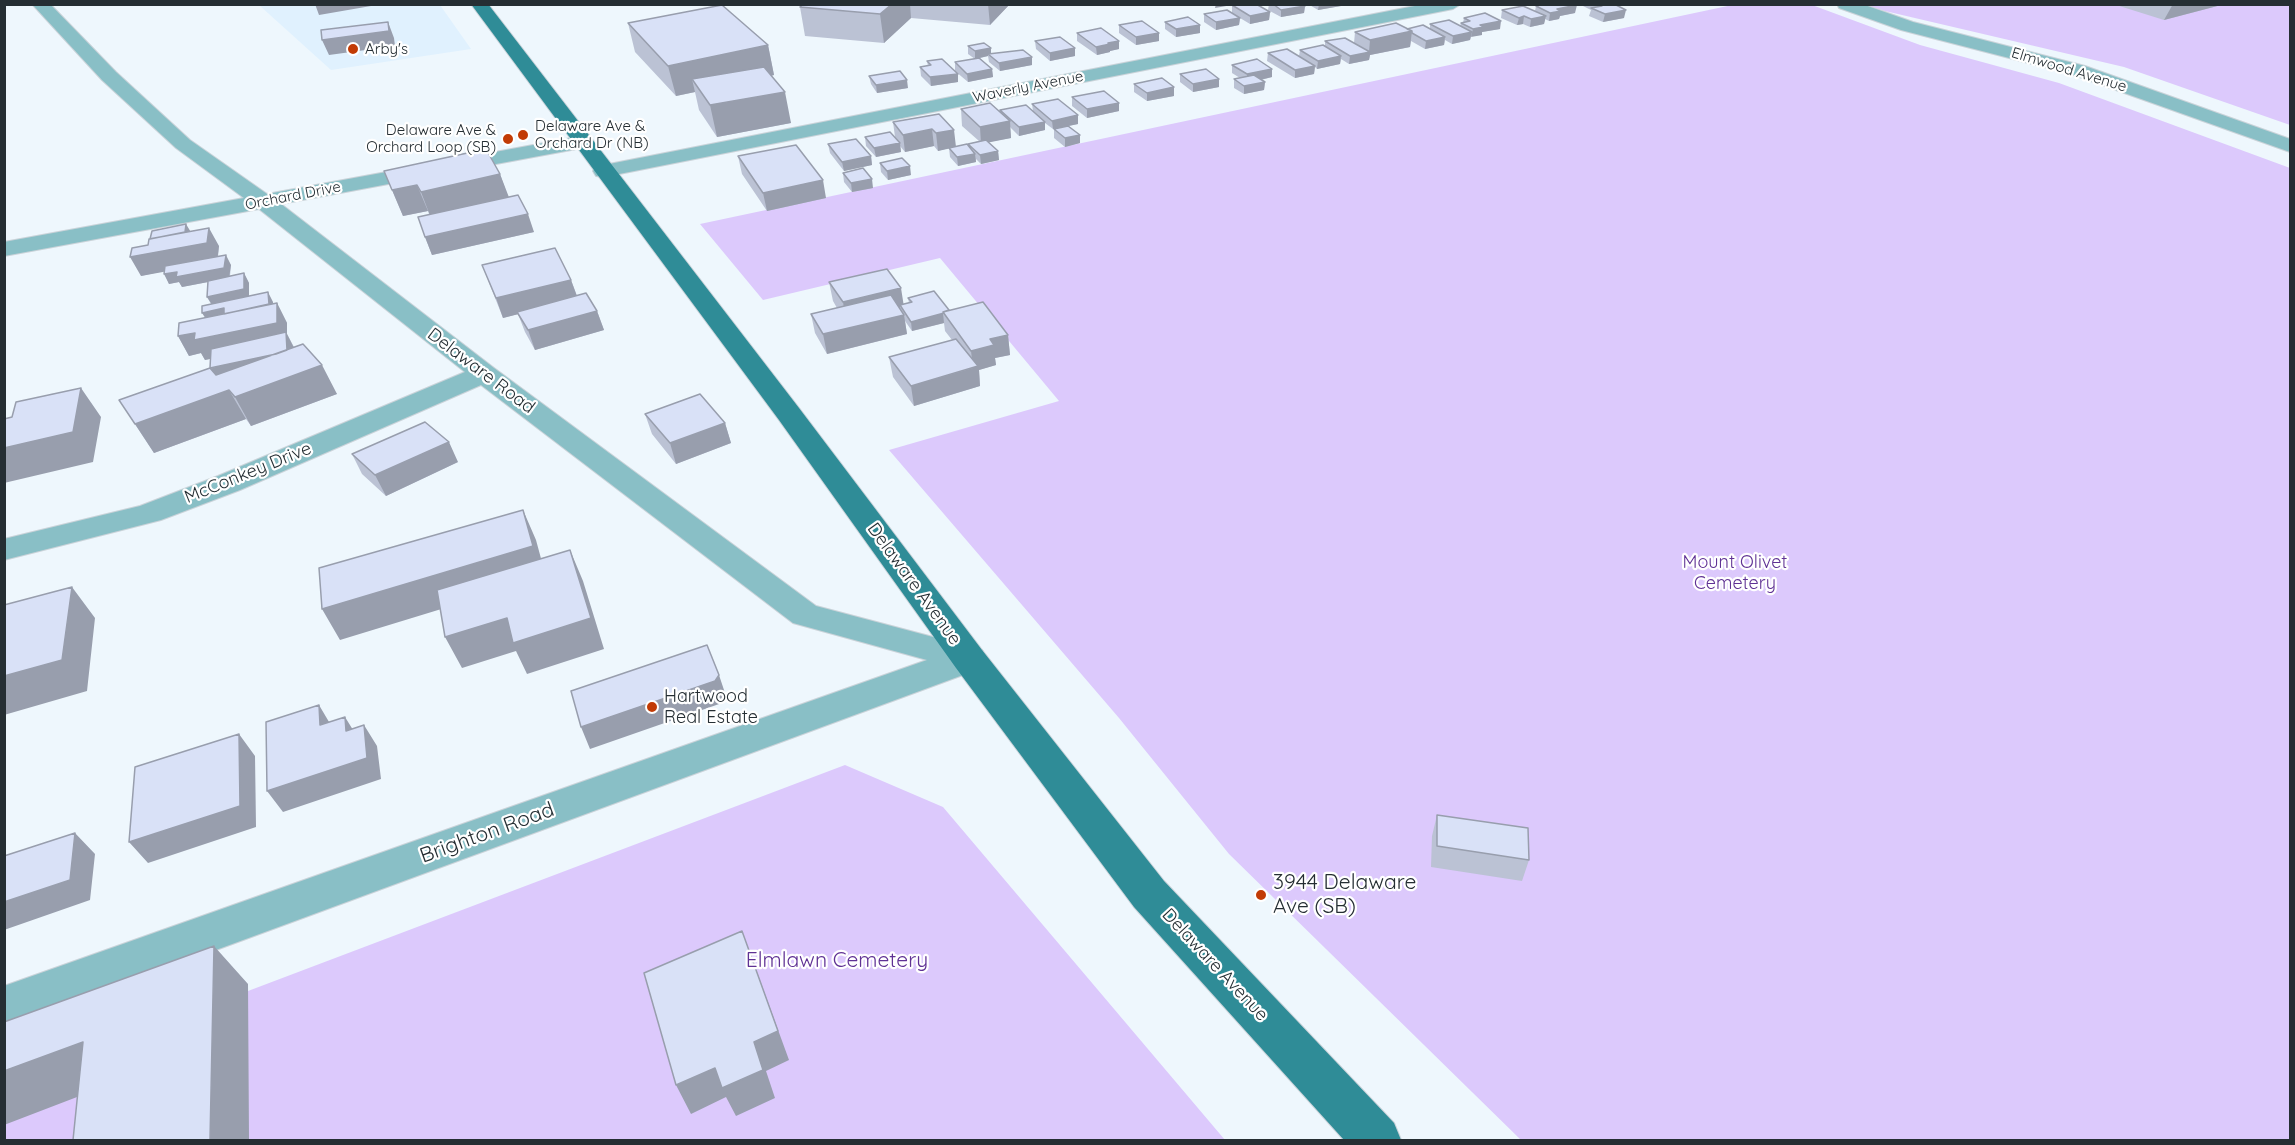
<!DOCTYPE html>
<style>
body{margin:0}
#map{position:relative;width:2295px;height:1145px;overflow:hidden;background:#eef7fd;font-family:Quicksand,sans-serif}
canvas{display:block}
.frame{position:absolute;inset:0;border:6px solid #252e33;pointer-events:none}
</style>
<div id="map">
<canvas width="2295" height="1145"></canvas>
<div class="frame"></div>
</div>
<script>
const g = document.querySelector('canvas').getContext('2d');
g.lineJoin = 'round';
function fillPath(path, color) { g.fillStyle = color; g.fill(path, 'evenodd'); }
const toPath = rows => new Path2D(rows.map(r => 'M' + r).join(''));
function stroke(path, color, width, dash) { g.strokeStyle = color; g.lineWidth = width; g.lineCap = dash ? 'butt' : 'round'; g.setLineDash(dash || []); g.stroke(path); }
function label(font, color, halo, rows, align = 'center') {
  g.font = font + ' Quicksand,sans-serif'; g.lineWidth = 4.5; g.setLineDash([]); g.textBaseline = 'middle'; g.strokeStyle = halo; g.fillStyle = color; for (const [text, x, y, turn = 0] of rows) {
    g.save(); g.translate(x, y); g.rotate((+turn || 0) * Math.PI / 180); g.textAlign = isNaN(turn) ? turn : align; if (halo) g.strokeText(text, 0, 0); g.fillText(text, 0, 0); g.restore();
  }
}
const built = toPath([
 [259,5,440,5,471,49,331,70]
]);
const green = toPath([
 [1737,4,1812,5,1920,45,2059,83,2290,168,2290,1140,1521,1140,1229,854,1119,718,889,450,1059,401,940,258,763,300,700,224],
 [1866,5,2290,5,2290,125,2124,67,1885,11],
 [845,765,943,807,1225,1140,5,1140,5,1083]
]);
const minor = toPath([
 [32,4,50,4,116,72,190,140,267,194,582,136,589,138,592,142,589,146,582,148,281,204,494,368,816,606,982,650,987,659,982,668,4,1028,4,986,927,660,793,623,481,385,240,490,161,520,4,560,4,539,140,506,218,476,465,372,259,209,4,256,4,242,244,198,176,148,102,80,32,4],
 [1425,4,1461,4,1453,9,604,177,596,176,593,171,596,166,604,165,1425,4],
 [1837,4,1862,4,1913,22,2085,66,2290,139,2290,152,2071,74,1901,30,1839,8,1837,4]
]);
const major = toPath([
 [471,4,488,4,799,408,982,650,1164,881,1394,1123,1401,1140,1344,1140,1134,907,956,668,779,420,471,4]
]);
const wall = toPath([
 [803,4,1010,4,990,25,911,18,884,43,805,36,800,7],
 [1269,4,1303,4,1305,6,1304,13,1281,17,1268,10],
 [1308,4,1341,4,1341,6,1318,10],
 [1539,4,1575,4,1575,13,1560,16,1559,19,1549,21,1545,19,1544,24,1530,27,1523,24,1517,25,1501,18,1502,10,1535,11,1536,6,1539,6],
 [1579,4,1614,4,1624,18,1603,22,1589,16,1591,10],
 [2113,4,2225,4,2164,20],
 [1232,5,1270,12,1269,20,1250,24,1240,18,1239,25,1216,30,1204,22,1204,14,1232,13],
 [1464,18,1500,29,1482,32,1482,35,1471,36,1470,40,1452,44,1445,40,1444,45,1425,49,1411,41,1410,47,1370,55,1369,60,1349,64,1341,59,1340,64,1317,69,1315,67,1314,74,1295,78,1267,61,1268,53,1299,56,1300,50,1325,46,1325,41,1354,43,1355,32,1407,29,1430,29,1430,24,1460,26,1461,23,1463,23],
 [1165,22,1200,25,1200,33,1176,37,1165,29],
 [628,23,768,45,774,75,771,76,791,123,717,137,699,110,695,92,676,96,635,52],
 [1119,25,1159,41,1136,45,1119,33],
 [1077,33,1119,41,1119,49,1110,51,1110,52,1097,55,1077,41],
 [1035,41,1075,56,1050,61,1036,49],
 [968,46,991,48,991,54,1032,65,1000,71,989,62,988,56,980,58,992,69,993,77,968,82,955,71,955,62,975,59,968,54],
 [927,61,958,74,958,82,931,86,921,76,920,67,928,66],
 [1232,65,1272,69,1272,77,1261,80,1265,82,1264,90,1244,94,1234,88,1234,79,1240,78,1232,73],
 [1180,74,1219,79,1219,87,1193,92,1180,82],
 [869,76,908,88,877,93,871,84],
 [1134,84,1174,87,1174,96,1147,101,1134,92],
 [1072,97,1119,111,1087,118,1072,106],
 [1032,104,1078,124,1069,126,1080,135,1080,143,1065,147,1054,138,1054,129,1053,129,1045,123,1045,130,1019,136,1010,127,1011,138,988,142,998,151,999,160,981,164,976,159,976,162,958,166,950,157,949,148,938,151,934,146,905,152,900,146,901,152,876,157,866,146,865,137,895,137,893,122,939,114,955,147,968,146,968,144,979,141,962,126,961,109,1000,112,1000,110,1033,111],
 [828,144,871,156,872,165,844,171,830,153],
 [738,156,826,198,767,211,742,174],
 [880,163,911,175,888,180,881,172],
 [384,171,500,174,508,197,534,232,432,255,425,237,429,214,428,211,403,216],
 [843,173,873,188,852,192,844,182],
 [190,231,219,246,218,257,231,265,230,276,244,273,249,283,249,296,273,302,273,304,277,303,287,323,287,334,294,347,337,394,251,426,246,419,154,453,119,400,210,368,210,359,205,360,201,353,189,356,178,336,205,318,211,304,207,297,208,282,182,287,179,282,169,284,164,271,141,276,148,245],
 [482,265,571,280,577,296,597,311,604,330,535,350,525,332,518,314,503,318],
 [829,282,903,305,909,303,908,298,949,310,1008,335,1010,355,995,358,996,365,979,370,980,386,914,406,893,377,889,357,952,340,945,331,944,323,912,331,905,321,907,334,827,354,815,333,811,314,837,308,833,301],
 [645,414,725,423,731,443,676,464,652,434],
 [352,454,458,462,386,496,362,474],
 [1437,815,1529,860,1522,881,1431,867,1432,836]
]);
const shadedWall = toPath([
 [315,4,370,4,371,6,319,15],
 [892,4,910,4,911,18,884,43,880,14],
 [988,4,1010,4,990,25],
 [1216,4,1232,4,1232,5,1215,8],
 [1319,4,1341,4,1341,6,1318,10],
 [2173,4,2225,4,2164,20],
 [1577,5,1575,13,1560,16,1559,19,1549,21,1550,13,1557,9],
 [1305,6,1304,13,1281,17,1281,10],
 [1626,10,1624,18,1603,22,1605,14],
 [1270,12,1269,20,1250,24,1250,16],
 [1524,16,1523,24,1517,25,1519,18],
 [1546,16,1544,24,1530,27,1531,19],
 [1240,18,1239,25,1216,30,1216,22],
 [1501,21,1500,29,1482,32,1482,35,1471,37,1473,29,1480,25],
 [388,22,394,38,395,46,329,55,322,40],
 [1200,25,1200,33,1176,37,1176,29],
 [1412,31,1410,47,1370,55,1369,60,1349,64,1350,56,1369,52,1370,40],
 [1472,32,1470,40,1452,44,1453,36],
 [1159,33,1159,41,1136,45,1136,37],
 [1445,37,1444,45,1425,49,1426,41],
 [1119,41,1119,49,1110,51,1110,52,1097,55,1096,47,1108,43],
 [768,45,774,75,700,91,692,79,695,92,676,96,668,66],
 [991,48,991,56,988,54,988,56,975,59,975,51],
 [1075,48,1075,56,1050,61,1050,53],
 [1341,56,1340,64,1317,69,1318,61],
 [1032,57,1032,65,1000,71,999,63],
 [1315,66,1314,74,1295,78,1295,70],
 [992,69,993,77,968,82,967,74],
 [1272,69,1272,77,1247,83,1247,74],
 [958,74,958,82,931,86,930,77],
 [1219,79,1219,87,1193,92,1193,84],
 [907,80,908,88,877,93,876,85],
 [1265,82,1264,90,1244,94,1244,86],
 [1174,87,1174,96,1147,101,1147,93],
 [785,92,791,123,717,137,710,105],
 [1119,103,1119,111,1087,118,1087,109],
 [1078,115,1078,124,1053,129,1052,121],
 [1010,121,1011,138,981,144,980,127],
 [1045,122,1045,130,1019,136,1019,127],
 [932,129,934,146,905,152,903,135],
 [954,130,956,147,938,151,936,133],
 [1080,135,1080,143,1065,147,1065,138],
 [900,143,901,152,876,157,874,148],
 [998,151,999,160,981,164,980,155],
 [975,154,976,162,958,166,957,157],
 [871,156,872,165,844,171,842,162],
 [910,166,911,175,888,180,887,171],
 [500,174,510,200,431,218,421,192],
 [872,179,873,188,852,192,851,183],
 [823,180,826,198,767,211,763,193],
 [417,185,428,211,403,216,392,190],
 [528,214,534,232,432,255,425,237],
 [186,224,192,234,209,228,219,246,217,262,141,276,130,257],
 [226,255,231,265,229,278,182,287,179,282,169,284,164,274],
 [244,273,249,283,249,299,213,306,207,297],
 [571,280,578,299,503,318,496,298],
 [901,288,904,307,900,305,900,308,846,321,843,302],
 [268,292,273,302,274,314,208,322,202,313],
 [277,303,287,323,287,334,296,352,222,389,210,369,287,342,205,360,201,353,189,356,178,336],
 [597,311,604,330,535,350,528,330],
 [943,313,944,323,912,331,911,322],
 [904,315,907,334,827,354,823,334],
 [1008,335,1010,355,995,358,996,365,979,370,980,386,914,406,911,386,973,368,971,351,990,339],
 [322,365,337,394,251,426,235,397],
 [81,388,101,417,93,462,4,483,4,448],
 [229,390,246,419,154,453,135,424],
 [725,423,731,443,676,464,670,443],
 [449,442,458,462,386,496,375,475],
 [523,510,536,540,546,577,340,640,322,609],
 [570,550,583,581,604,649,527,674,516,651,462,668,445,637],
 [72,587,95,618,87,691,4,715,4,676],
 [719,675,726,696,722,703,590,749,581,727],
 [319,705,332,727,320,725],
 [345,717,358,738,346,731],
 [364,725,377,746,381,779,283,812,267,791],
 [239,734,255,756,256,827,148,863,129,842],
 [75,833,95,854,90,900,4,930,4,902],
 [742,931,789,1060,766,1071,775,1098,736,1116,726,1097,691,1114,676,1085,754,1042],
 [214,946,248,984,249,1140,210,1140],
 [83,1042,124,1079,4,1125,4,1071]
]);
const building = toPath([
 [803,4,892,4,880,14,800,7,803,4],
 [1236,4,1256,4,1270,12,1250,16,1232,5,1236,4],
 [1273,4,1303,4,1305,6,1281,10,1273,4],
 [1544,4,1575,4,1577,5,1557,9,1561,11,1550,13,1536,6,1544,4],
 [1598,4,1614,4,1626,10,1605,14,1591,8,1602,6,1598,4],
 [722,5,768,45,668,66,628,23,722,5],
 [1523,6,1546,16,1531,19,1524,16,1519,18,1502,10,1523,6],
 [1227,10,1240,18,1216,22,1204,14,1227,10],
 [1485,13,1501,21,1480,25,1483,27,1473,29,1461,23,1470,21,1464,18,1485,13],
 [1188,17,1200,25,1176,29,1165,22,1188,17],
 [1449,20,1472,32,1453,36,1430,24,1449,20],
 [1142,21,1159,33,1136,37,1119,25,1142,21],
 [388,22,389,31,322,40,321,30,388,22],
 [1396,23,1412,31,1370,40,1355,32,1396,23],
 [1423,25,1445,37,1426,41,1412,33,1412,31,1407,29,1423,25],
 [1101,28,1119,41,1108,43,1110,44,1096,47,1077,33,1101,28],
 [1060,37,1075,48,1050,53,1035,41,1060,37],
 [1345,38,1370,52,1350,56,1325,41,1345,38],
 [984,43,991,48,975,51,968,46,984,43],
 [1323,45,1341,56,1318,61,1300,50,1323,45],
 [1287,49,1315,66,1295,70,1268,53,1287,49],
 [1023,50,1032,57,999,63,988,54,1023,50],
 [979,58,992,69,967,74,955,62,979,58],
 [942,59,958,74,930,77,920,67,931,65,927,61,942,59],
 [1257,59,1272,69,1247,74,1232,65,1257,59],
 [764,67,785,92,710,105,692,79,764,67],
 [1206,69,1219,79,1193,84,1180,74,1206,69],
 [900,71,907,80,876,85,869,76,900,71],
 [1254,75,1265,82,1244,86,1234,79,1254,75],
 [1162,78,1174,87,1147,93,1134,84,1162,78],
 [1104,91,1119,103,1087,109,1072,97,1104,91],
 [1058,99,1078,115,1052,121,1032,104,1058,99],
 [990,103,1010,121,980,127,961,109,990,103],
 [1026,105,1045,122,1019,127,1000,110,1026,105],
 [939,114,954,130,936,133,932,129,903,135,893,122,939,114],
 [1068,126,1080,135,1065,138,1054,129,1068,126],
 [890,132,900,143,874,148,865,137,890,132],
 [856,139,871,156,842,162,828,144,856,139],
 [986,140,998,151,980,155,968,144,986,140],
 [967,144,975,154,957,157,949,148,967,144],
 [796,145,823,180,763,193,738,156,796,145],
 [486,149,500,174,421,192,417,185,392,190,384,171,486,149],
 [902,158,910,166,887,171,880,163,902,158],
 [863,168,872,179,851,183,843,173,863,168],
 [518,195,528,214,425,237,418,217,518,195],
 [186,224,185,232,150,239,152,231,186,224],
 [209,228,207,243,130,257,132,248,148,245,149,239,209,228],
 [555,248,571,280,496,298,482,265,555,248],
 [226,255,224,268,176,277,177,272,164,274,165,266,226,255],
 [887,269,901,288,843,302,829,282,887,269],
 [244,273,244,289,207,297,208,281,244,273],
 [934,291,949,310,943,312,944,313,911,322,900,305,912,302,908,298,934,291],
 [268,292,269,304,224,314,224,308,202,313,202,306,268,292],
 [586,293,597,311,528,330,517,312,586,293],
 [891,295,904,315,823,334,811,314,891,295],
 [983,302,1008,335,990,339,994,345,971,351,943,312,983,302],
 [277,303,277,323,194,340,195,333,178,336,179,323,277,303],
 [286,332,287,350,276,354,210,368,211,349,286,332],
 [956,339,978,366,911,386,889,357,956,339],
 [303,344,322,365,235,397,229,390,135,424,119,400,210,368,216,375,303,344],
 [81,388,73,432,4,448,4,419,12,417,16,402,81,388],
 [700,394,725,423,670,443,645,414,700,394],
 [425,422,449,442,375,475,352,454,425,422],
 [523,510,533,546,322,609,319,568,523,510],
 [570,550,591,618,513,643,507,618,445,637,437,590,570,550],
 [72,587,62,660,4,676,4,605,72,587],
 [707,645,719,675,715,681,581,727,571,691,707,645],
 [319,705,320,725,345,717,346,731,364,725,367,758,267,791,266,722,319,705],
 [239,734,240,806,129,842,135,767,239,734],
 [1437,815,1528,828,1529,860,1437,846,1437,815],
 [75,833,70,880,4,902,4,856,75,833],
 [742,931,778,1031,754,1042,763,1070,722,1088,715,1068,676,1085,644,973,742,931],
 [214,946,210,1140,73,1140,83,1042,4,1071,4,1022,214,946]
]);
const markers = [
 [353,49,6,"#c23b05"],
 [523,135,6,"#c23b05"],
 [508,139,6,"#c23b05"],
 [652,707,6,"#c23b05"],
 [1261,895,6,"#c23b05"]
];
const farPoinames = [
 ["Arby's",365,49],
 ["Delaware Ave &",535,126],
 ["Orchard Dr (NB)",535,143],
 ["Delaware Ave &",496,130,"right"],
 ["Orchard Loop (SB)",496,147,"right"]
];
const farStreetnames = [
 ["Elmwood Avenue",2069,70,17],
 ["Waverly Avenue",1028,87,-11],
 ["Orchard Drive",293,196,-11]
];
const streetNames = [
 ["Delaware Road",481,371,37],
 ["McConkey Drive",248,473,-22],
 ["Delaware Avenue",914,584,54],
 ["Delaware Avenue",1215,965,47]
];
const parkNames = [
 ["Mount Olivet",1735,563],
 ["Cemetery",1735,584]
];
const poiNames = [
 ["Hartwood",664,697],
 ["Real Estate",664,718]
];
const nearStreetnames = [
 ["Brighton Road",487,833,-20]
];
const nearPoinames = [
 ["3944 Delaware",1273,883],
 ["Ave (SB)",1273,907]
];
const nearParknames = [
 ["Elmlawn Cemetery",837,961]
];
fillPath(built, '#e0f1fe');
fillPath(green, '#dcc9fc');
stroke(minor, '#cad3d9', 2);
stroke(major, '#cad3d9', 2);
fillPath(minor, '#89bfc6');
fillPath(major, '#2f8c97');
fillPath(wall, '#bbc2d4');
fillPath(shadedWall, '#989ead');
fillPath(building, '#d9e1f7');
stroke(building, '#989ead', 1.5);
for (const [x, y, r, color] of markers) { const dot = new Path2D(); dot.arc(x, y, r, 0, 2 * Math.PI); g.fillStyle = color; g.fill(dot); stroke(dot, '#fff', 2); }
label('15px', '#252e33', '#fff', farPoinames, 'left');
label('15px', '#252e33', '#fff', farStreetnames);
label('18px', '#252e33', '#fff', streetNames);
label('18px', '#5f3194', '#fff', parkNames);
label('18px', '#252e33', '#fff', poiNames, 'left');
label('21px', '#252e33', '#fff', nearStreetnames);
label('21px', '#252e33', '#fff', nearPoinames, 'left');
label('21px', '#5f3194', '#fff', nearParknames);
</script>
